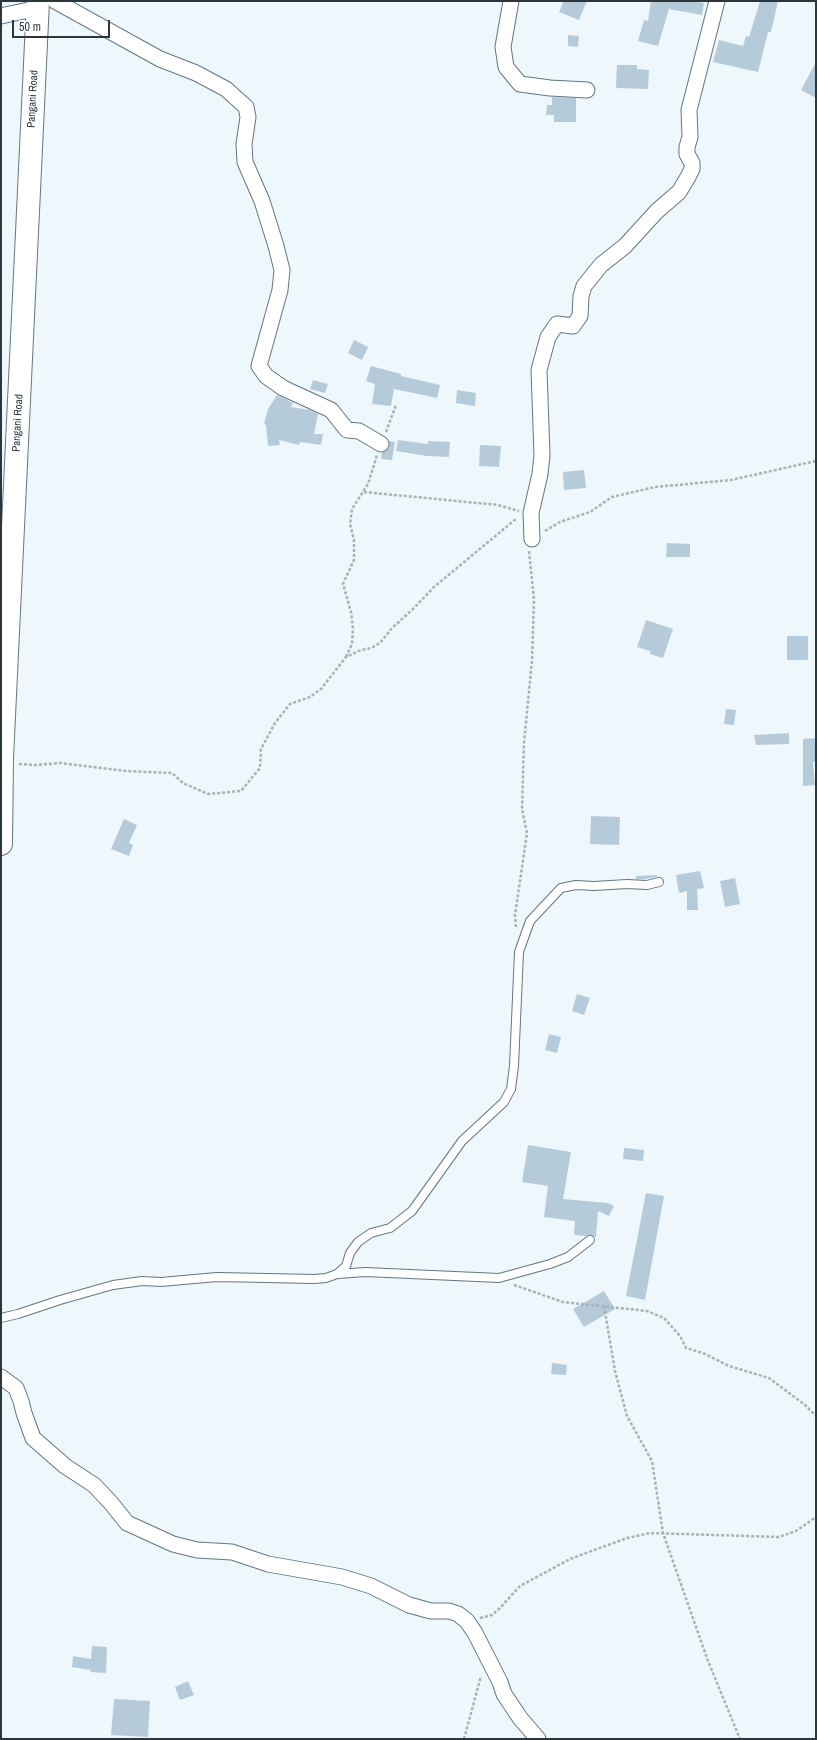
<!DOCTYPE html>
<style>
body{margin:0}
#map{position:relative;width:817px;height:1740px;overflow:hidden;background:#eef7fc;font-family:"Archivo Narrow",sans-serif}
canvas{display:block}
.frame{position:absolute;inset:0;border:2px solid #2d363b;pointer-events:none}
.scale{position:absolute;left:12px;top:20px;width:98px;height:18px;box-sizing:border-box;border:2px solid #2d363b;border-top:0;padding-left:5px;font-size:12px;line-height:14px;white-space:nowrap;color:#2d363b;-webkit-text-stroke:3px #fff;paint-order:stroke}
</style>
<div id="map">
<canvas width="817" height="1740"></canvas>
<div class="frame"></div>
<div class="scale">50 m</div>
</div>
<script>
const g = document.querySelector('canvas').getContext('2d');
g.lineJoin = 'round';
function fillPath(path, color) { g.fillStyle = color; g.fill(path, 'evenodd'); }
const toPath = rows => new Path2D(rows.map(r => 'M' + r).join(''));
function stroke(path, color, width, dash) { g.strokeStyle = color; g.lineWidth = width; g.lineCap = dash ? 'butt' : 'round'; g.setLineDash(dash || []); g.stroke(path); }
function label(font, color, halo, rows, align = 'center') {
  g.font = font + ' "Archivo Narrow",sans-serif'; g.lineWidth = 4; g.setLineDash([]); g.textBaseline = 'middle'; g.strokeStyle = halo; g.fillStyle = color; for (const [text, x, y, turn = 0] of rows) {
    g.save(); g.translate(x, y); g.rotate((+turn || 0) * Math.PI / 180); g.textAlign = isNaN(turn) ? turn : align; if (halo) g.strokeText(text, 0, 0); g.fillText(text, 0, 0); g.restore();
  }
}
const building = toPath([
 [564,1,587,1,579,20,559,12],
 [651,1,693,1,704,3,702,15,669,9,658,46,638,41,644,20,648,21],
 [760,1,778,1,771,32,768,32,758,72,713,62,719,40,743,46,746,36,749,37],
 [568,35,579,36,578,47,568,46],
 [816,62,816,98,801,90],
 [617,65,637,65,637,69,649,70,648,89,616,88],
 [552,97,576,98,576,122,554,122,554,115,546,115,547,105,552,105],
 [354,340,368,347,362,360,348,353],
 [371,366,401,374,401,376,440,385,437,398,394,389,391,406,372,404,375,384,366,381],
 [313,380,328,384,325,393,310,389],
 [457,390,476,393,475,406,456,403],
 [277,395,293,403,291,407,310,410,318,414,314,434,323,434,321,445,300,442,299,445,279,440,280,445,268,446,266,425,264,424,268,409],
 [398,440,428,444,428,441,450,442,449,457,427,456,396,451],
 [389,441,395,442,392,460,381,459,382,453,389,448],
 [480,445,501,446,499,467,479,466],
 [584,470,586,488,564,490,563,472],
 [667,543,690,544,690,557,666,557],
 [646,620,673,629,663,658,650,654,650,651,637,647],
 [787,636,808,636,808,660,787,660],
 [726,709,736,710,734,725,724,724],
 [789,733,789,744,756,745,754,735],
 [816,738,816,762,813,762,815,785,803,786,803,739],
 [591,816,620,817,619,845,590,844],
 [124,819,137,825,129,843,133,845,129,856,111,849],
 [700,871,704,888,697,889,698,910,687,910,687,891,679,893,676,875],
 [657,875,657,877,646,879,636,879,636,876],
 [735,878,740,904,725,907,720,881],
 [577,994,590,998,584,1015,572,1011],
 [549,1034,561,1037,557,1053,545,1050],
 [528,1145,571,1152,563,1199,608,1203,614,1206,609,1216,598,1211,596,1237,590,1235,586,1236,574,1235,575,1221,544,1217,548,1186,522,1182],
 [624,1148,644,1150,643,1161,623,1159],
 [646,1193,664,1196,645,1300,626,1296],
 [604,1291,615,1309,584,1327,573,1309],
 [552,1363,567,1365,566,1375,551,1374],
 [92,1646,107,1647,106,1673,90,1672,91,1670,72,1667,73,1656,91,1659],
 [188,1681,194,1695,180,1700,175,1687],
 [114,1699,150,1701,148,1737,111,1735]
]);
const path = toPath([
 [386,432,396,405],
 [364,492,498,505,519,511],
 [545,531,560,522,590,512,612,497,655,487,731,480,816,461],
 [346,657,352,644,353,628,351,612,343,584,354,560,354,540,350,524,352,509,368,484,377,455],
 [19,764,35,765,60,763,126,771,172,773,183,783,208,794,241,791,260,768,261,749,275,723,290,704,310,697,321,689,346,657,361,650,371,648,380,643,392,628,412,610,434,587,517,518],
 [516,927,515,915,527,833,522,809,524,743,532,660,534,600,529,551],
 [514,1285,563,1302,647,1311,664,1318,680,1336,686,1348,703,1353,729,1366,769,1378,805,1405,816,1416],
 [604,1306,615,1371,627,1416,652,1461,663,1533,708,1661,740,1739],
 [480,1618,492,1615,499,1609,520,1586,570,1559,627,1538,650,1533,779,1537,796,1531,816,1517],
 [464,1739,481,1676]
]);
const service = toPath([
 [338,1274,365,1272,499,1278,550,1264,568,1257,590,1240],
 [1,1318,18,1314,60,1300,113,1285,142,1281,161,1282,217,1277,314,1279,326,1278,337,1274,346,1266,350,1253,358,1242,371,1233,390,1228,412,1211,462,1141,504,1102,511,1089,514,1066,519,952,530,921,561,888,576,885,594,886,627,884,647,885,659,882]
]);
const minor = toPath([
 [55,1,160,59,196,73,226,89,246,107,248,117,244,144,245,162,262,201,276,246,282,270,280,290,259,366,266,376,283,388,331,410,347,430,359,431,381,444],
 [511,1,503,47,506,67,520,84,550,88,587,90],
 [1,16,38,8],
 [532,539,531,513,540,474,542,455,539,370,548,337,557,324,573,326,580,316,581,296,584,286,601,265,625,246,657,211,679,192,688,177,692,169,692,163,687,154,687,147,690,137,689,110,717,1],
 [1,1377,16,1388,21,1401,24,1413,33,1438,65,1466,94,1485,111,1503,127,1523,173,1544,197,1550,232,1552,268,1564,342,1577,371,1586,409,1605,431,1611,449,1611,458,1614,467,1621,475,1633,500,1682,504,1694,520,1718,538,1739]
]);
const secondary = toPath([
 [1,844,2,758,38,1]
]);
const streetNames = [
 ["Pangani Road",33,99,-87],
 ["Pangani Road",18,423,-87]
];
fillPath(building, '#b6cbd9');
stroke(service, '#637682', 10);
stroke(minor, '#637682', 17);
stroke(secondary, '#637682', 24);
stroke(path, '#a8b1b6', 2.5, [3, 2]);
stroke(service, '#fff', 8);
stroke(minor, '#fff', 15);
stroke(secondary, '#fff', 22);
label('11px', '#2d363b', '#fff', streetNames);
</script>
